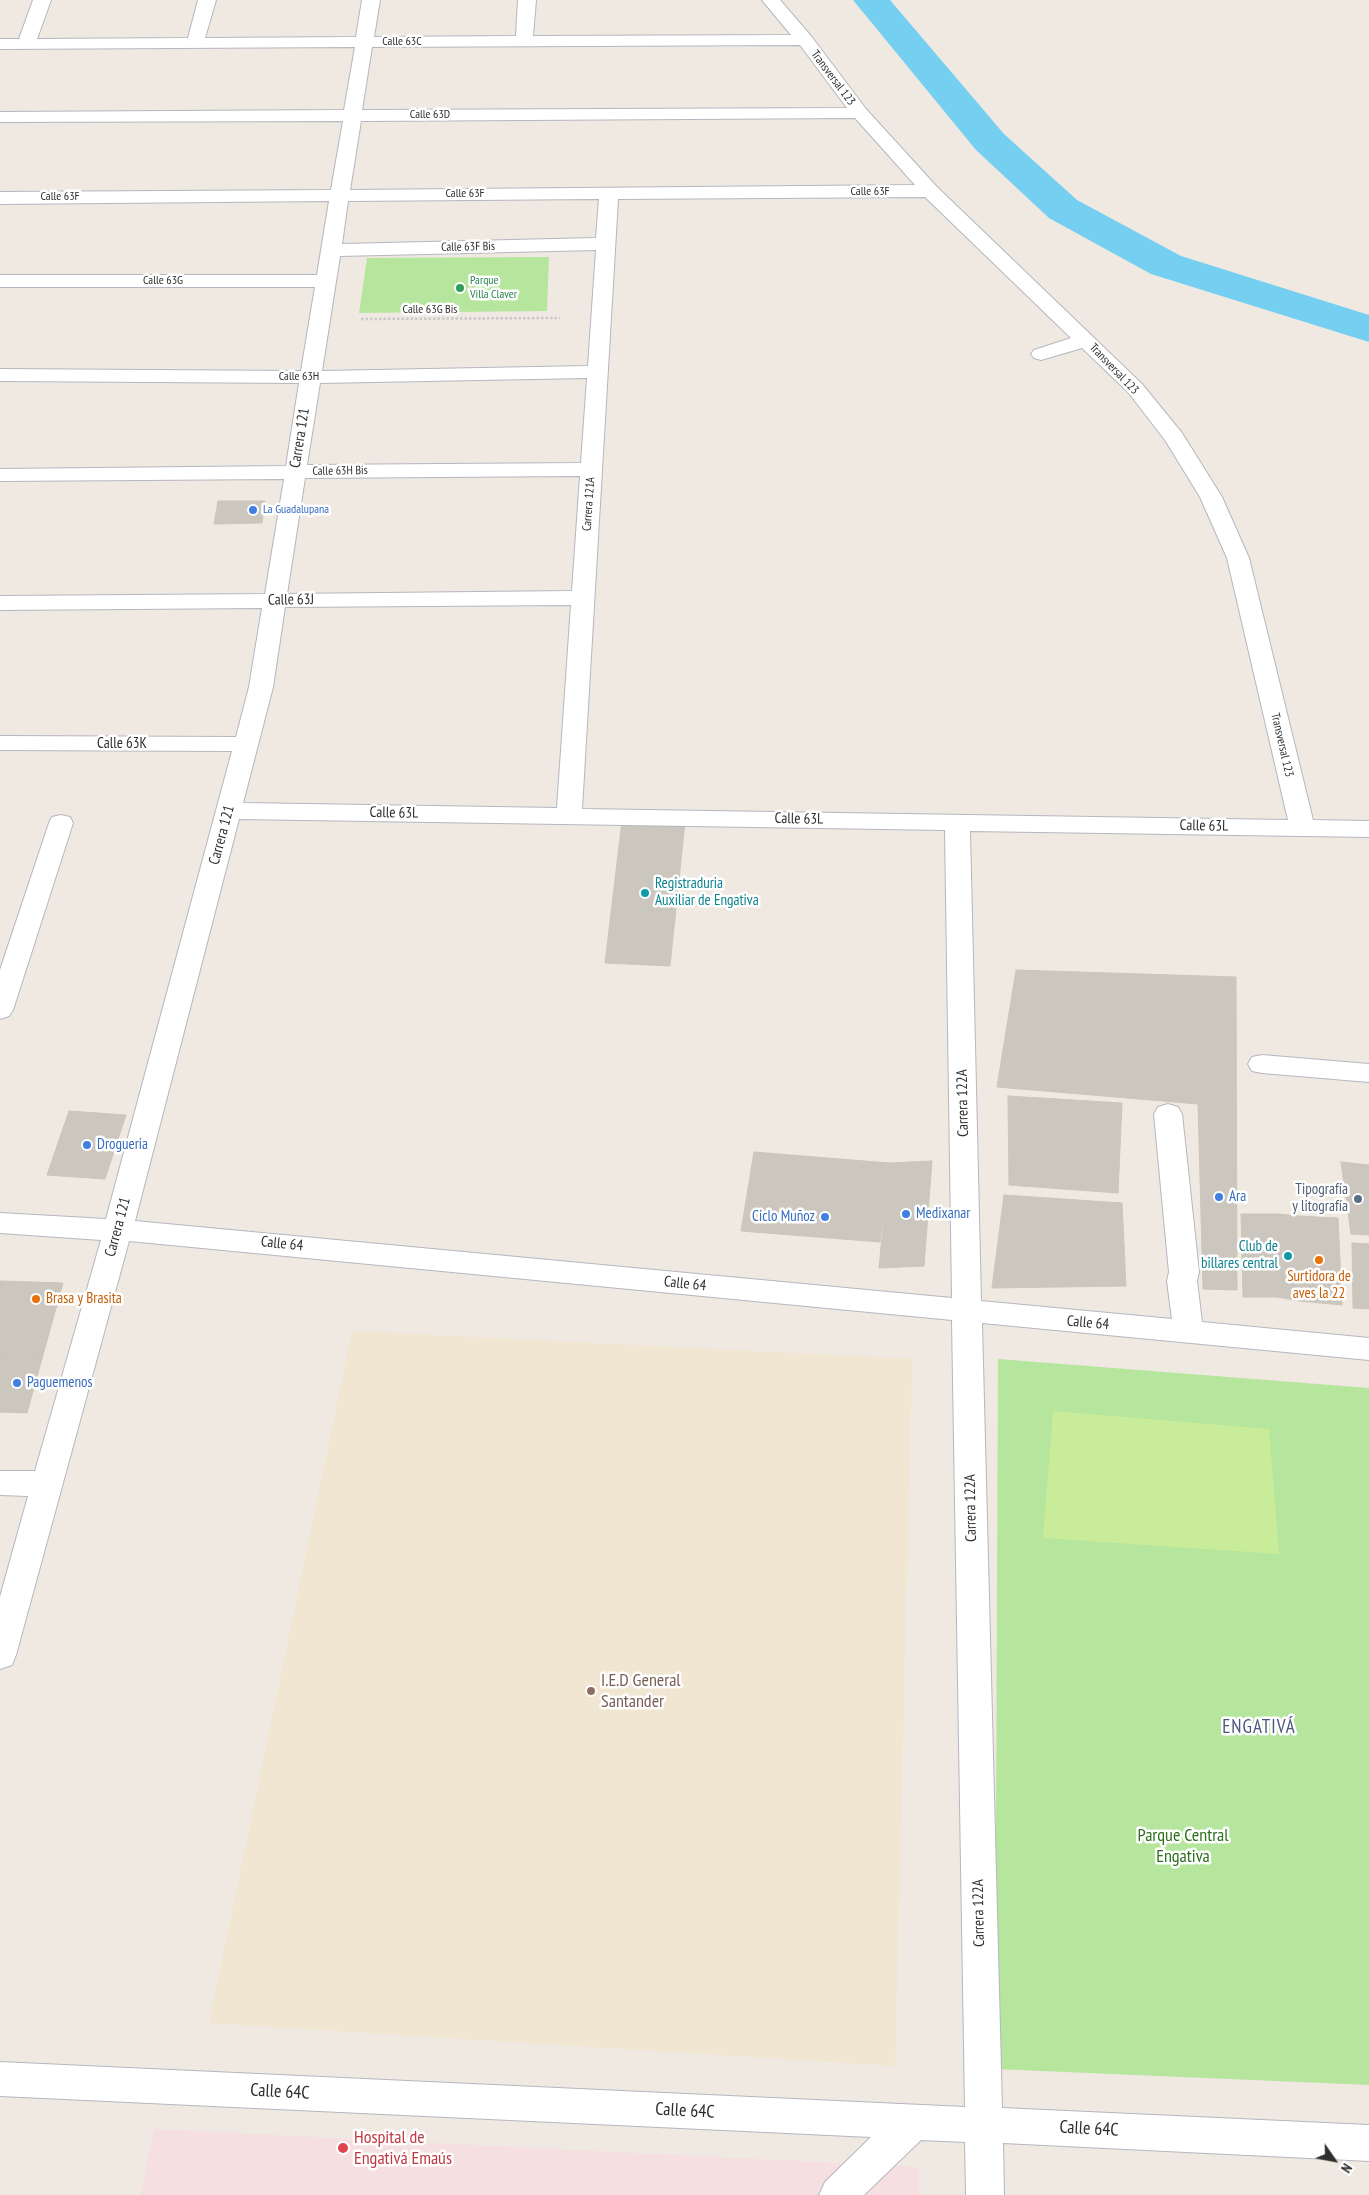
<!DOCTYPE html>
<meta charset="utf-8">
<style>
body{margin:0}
#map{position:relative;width:1369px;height:2195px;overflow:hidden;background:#efe9e1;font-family:"PT Sans Narrow",sans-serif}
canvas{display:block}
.north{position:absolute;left:1309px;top:2135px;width:50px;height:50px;-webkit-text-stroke:4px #fff;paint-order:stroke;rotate:123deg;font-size:14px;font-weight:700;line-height:20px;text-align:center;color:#2e2e2e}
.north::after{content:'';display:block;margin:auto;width:18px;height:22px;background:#2e2e2e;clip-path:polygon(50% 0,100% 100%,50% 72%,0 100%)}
</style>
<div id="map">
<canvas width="1369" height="2195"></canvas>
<div class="north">N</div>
</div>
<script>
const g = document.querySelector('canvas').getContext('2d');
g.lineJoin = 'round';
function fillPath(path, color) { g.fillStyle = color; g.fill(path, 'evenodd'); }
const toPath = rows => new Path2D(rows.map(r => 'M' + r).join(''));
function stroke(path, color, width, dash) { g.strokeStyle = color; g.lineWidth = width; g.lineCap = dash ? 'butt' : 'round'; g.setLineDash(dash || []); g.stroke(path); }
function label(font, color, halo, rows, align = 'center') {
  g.font = font + ' "PT Sans Narrow",sans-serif'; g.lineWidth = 5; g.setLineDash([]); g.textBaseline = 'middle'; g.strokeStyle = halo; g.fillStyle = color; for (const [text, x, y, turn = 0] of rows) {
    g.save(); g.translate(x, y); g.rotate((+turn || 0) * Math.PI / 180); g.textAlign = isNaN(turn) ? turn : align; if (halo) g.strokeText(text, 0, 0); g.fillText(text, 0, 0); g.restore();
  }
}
const education = toPath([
 [352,1331,912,1359,895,2066,209,2023]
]);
const medical = toPath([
 [154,2129,918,2167,918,2195,141,2195]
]);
const green = toPath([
 [549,257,547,311,359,313,367,258],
 [998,1359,1369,1388,1369,2085,995,2069]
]);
const pitch = toPath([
 [1053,1411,1269,1429,1279,1554,1043,1538]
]);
const canal = toPath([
 [853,0,890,0,1004,134,1077,200,1181,256,1369,315,1369,342,1151,274,1049,218,976,150,853,0]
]);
const building = toPath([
 [218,501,265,501,262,523,214,524,218,501],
 [622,821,685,822,670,966,605,963,622,821],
 [1016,970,1236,977,1237,1290,1203,1289,1198,1104,997,1087,1016,970],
 [1008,1096,1122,1103,1118,1193,1009,1185,1008,1096],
 [69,1111,126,1115,105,1179,47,1175,69,1111],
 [754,1152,889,1163,880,1242,741,1231,754,1152],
 [932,1161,924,1266,879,1268,889,1163,932,1161],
 [1341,1162,1369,1165,1369,1235,1351,1234,1341,1162],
 [1004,1195,1122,1203,1126,1286,992,1288,1004,1195],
 [1241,1214,1278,1214,1277,1297,1243,1297,1241,1214],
 [1278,1214,1298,1216,1299,1301,1277,1297,1278,1214],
 [1298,1216,1338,1218,1342,1305,1299,1301,1298,1216],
 [1352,1243,1369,1244,1369,1309,1353,1308,1352,1243],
 [0,1281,63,1283,43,1355,0,1353,0,1281],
 [0,1353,43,1355,27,1413,0,1412,0,1353]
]);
const path = toPath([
 [361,319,560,318]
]);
const minor = toPath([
 [33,0,51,0,37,39,188,38,198,0,216,0,205,38,356,37,362,0,380,0,374,37,516,36,518,0,536,0,533,36,791,35,762,0,780,0,811,36,866,109,937,187,1142,384,1182,433,1222,497,1249,558,1313,820,1369,821,1369,837,970,831,981,1301,1172,1319,1167,1281,1169,1272,1154,1114,1158,1107,1168,1104,1178,1107,1182,1114,1199,1272,1197,1281,1202,1322,1369,1338,1369,1360,982,1323,1002,2108,1369,2125,1369,2161,1003,2143,1004,2195,966,2195,965,2142,921,2140,864,2195,819,2195,825,2182,871,2137,0,2096,0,2062,965,2107,952,1320,129,1241,16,1655,12,1665,0,1669,0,1597,28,1496,0,1495,0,1471,35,1471,101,1240,0,1233,0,1213,106,1219,232,751,0,750,0,736,236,737,249,687,262,608,0,610,0,596,265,594,284,479,0,481,0,469,286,466,299,383,0,381,0,369,301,371,315,287,0,287,0,275,317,275,329,201,0,204,0,192,331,190,343,121,0,122,0,112,344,110,355,47,0,49,0,39,19,39,33,0],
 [800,45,847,108,362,110,372,47,800,45],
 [855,118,915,185,350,190,361,121,855,118],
 [925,197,1071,338,1034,350,1031,354,1034,358,1041,360,1082,348,1128,392,1165,440,1200,497,1227,558,1288,820,582,809,618,199,925,197],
 [599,199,596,238,342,244,348,201,599,199],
 [596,250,588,366,322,371,340,256,596,250],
 [587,378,581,463,307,465,320,383,587,378],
 [580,476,572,591,287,594,305,478,580,476],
 [571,605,557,808,243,803,273,687,285,607,571,605],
 [239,819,945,830,952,1298,135,1221,239,819],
 [61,815,70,817,73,823,13,1010,9,1016,0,1019,0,970,49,823,52,817,61,815],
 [1262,1055,1369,1064,1369,1082,1262,1073,1252,1071,1248,1064,1252,1057,1262,1055]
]);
const markers = [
 [460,288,5,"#2e9e5b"],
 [253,510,5,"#3f7fe0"],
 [645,893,5,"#0f9aa8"],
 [87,1145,5,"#3f7fe0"],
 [1219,1197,5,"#3f7fe0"],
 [1358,1199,5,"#5c6f8a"],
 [906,1214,5,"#3f7fe0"],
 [825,1217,5,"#3f7fe0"],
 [1288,1256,5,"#0f9aa8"],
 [1319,1260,5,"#e8710a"],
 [36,1299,5,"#e8710a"],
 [17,1383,5,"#3f7fe0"],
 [591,1691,5,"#8d6e63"],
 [343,2148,6,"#e0444e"]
];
const farStreetnames = [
 ["Calle 63C",402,42],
 ["Transversal 123",833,78,53],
 ["Calle 63D",430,115],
 ["Calle 63F",870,192],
 ["Calle 63F",465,194],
 ["Calle 63F",60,197],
 ["Calle 63F Bis",468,247,-1],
 ["Calle 63G",163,281],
 ["Calle 63G Bis",430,310],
 ["Transversal 123",1114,369,46],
 ["Calle 63H",299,377],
 ["Calle 63H Bis",340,471,-1],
 ["Carrera 121A",589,504,-86],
 ["Transversal 123",1282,745,77]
];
const farLeisurenames = [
 ["Parque",470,281],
 ["Villa Claver",470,295]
];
const farShopnames = [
 ["La Guadalupana",263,510]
];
const streetNames = [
 ["Carrera 121",300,438,-81],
 ["Calle 63J",291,600,-1],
 ["Calle 63K",122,744],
 ["Calle 63L",394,813,1],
 ["Calle 63L",799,819,1],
 ["Calle 63L",1204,826,1],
 ["Carrera 121",222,835,-75],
 ["Carrera 122A",963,1103,-91],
 ["Carrera 121",118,1227,-75],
 ["Calle 64",282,1244,6],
 ["Calle 64",685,1284,6],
 ["Calle 64",1088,1323,5],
 ["Carrera 122A",971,1508,-91],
 ["Carrera 122A",979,1913,-91]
];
const cultureNames = [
 ["Registraduria",655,884],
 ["Auxiliar de Engativa",655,901],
 ["Club de",1278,1247,"right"],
 ["billares central",1278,1264,"right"]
];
const shopNames = [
 ["Drogueria",97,1145],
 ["Ara",1229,1197],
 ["Medixanar",916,1214],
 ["Ciclo Muñoz",815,1217,"right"],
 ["Paguemenos",27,1383]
];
const serviceNames = [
 ["Tipografía",1348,1190],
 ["y litografía",1348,1207]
];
const foodNames = [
 ["Surtidora de",1319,1277],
 ["aves la 22",1319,1294],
 ["Brasa y Brasita",46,1299,"left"]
];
const nearEducationnames = [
 ["I.E.D General",601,1681],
 ["Santander",601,1702]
];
const nearParknames = [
 ["Parque Central",1183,1836],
 ["Engativa",1183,1857]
];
const nearStreetnames = [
 ["Calle 64C",280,2092,3],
 ["Calle 64C",685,2111,3],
 ["Calle 64C",1089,2129,3]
];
const nearHealthnames = [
 ["Hospital de",354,2138],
 ["Engativá Emaús",354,2159]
];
const nearNeighbourhoodnames = [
 ["ENGATIVÁ",1259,1728]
];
fillPath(education, '#f0e6d1');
fillPath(medical, '#f5dfe0');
fillPath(green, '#b6e59e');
fillPath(pitch, '#c9ec9a');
fillPath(canal, '#75cff0');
fillPath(building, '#cbc7bf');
stroke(building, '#cbc5ba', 1);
stroke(minor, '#b4b7c1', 2);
stroke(path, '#c9c9c9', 2.5, [2.5, 2]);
fillPath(minor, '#fff');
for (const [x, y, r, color] of markers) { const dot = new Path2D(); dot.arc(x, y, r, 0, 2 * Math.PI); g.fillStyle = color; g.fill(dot); stroke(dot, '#fff', 2); }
label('12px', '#2e2e2e', '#fff', farStreetnames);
label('12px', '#27864d', '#fff', farLeisurenames, 'left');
label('12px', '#366cbe', '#fff', farShopnames, 'left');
label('15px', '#2e2e2e', '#fff', streetNames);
label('15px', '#0d838f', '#fff', cultureNames, 'left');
label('15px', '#366cbe', '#fff', shopNames, 'left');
label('15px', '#4e5e75', '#fff', serviceNames, 'right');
label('15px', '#c56008', '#fff', foodNames);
label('18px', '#785e54', '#fff', nearEducationnames, 'left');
label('18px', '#2c6e1b', '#fff', nearParknames);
label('18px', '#2e2e2e', '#fff', nearStreetnames);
label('18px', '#be3a42', '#fff', nearHealthnames, 'left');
g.letterSpacing = '1px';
label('19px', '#4d5680', '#fff', nearNeighbourhoodnames);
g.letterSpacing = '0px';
</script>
